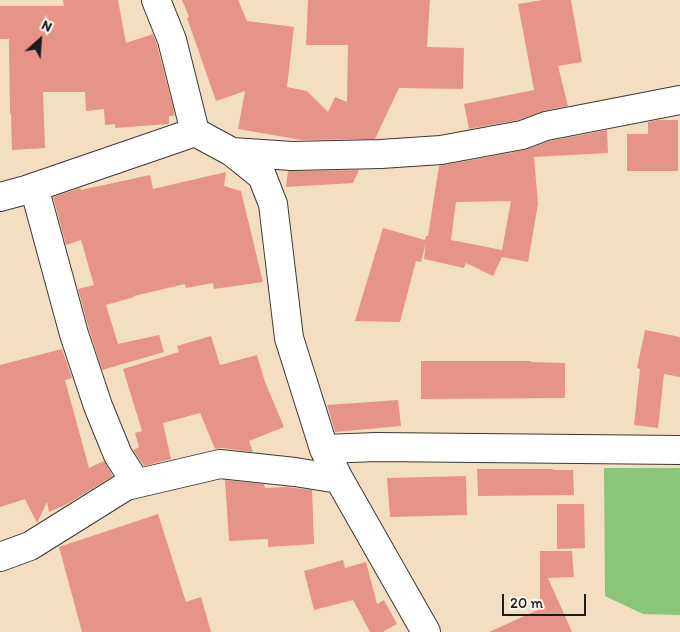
<!DOCTYPE html>
<style>
body{margin:0}
#map{position:relative;width:680px;height:632px;overflow:hidden;background:#f4dec1;font-family:Itim,sans-serif}
canvas{display:block}
.north{position:absolute;left:15px;top:15px;width:50px;height:50px;-webkit-text-stroke:4px #fbf7ec;paint-order:stroke;rotate:26deg;font-size:14px;font-weight:700;line-height:20px;text-align:center;color:#1c1c1c}
.north::after{content:'';display:block;margin:auto;width:18px;height:22px;background:#1c1c1c;clip-path:polygon(50% 0,100% 100%,50% 72%,0 100%)}
.scale{position:absolute;left:502px;top:594px;width:84px;height:22px;box-sizing:border-box;border:2px solid #1c1c1c;border-top:0;padding-left:6px;font-size:15px;line-height:18px;white-space:nowrap;color:#1c1c1c;-webkit-text-stroke:4px #fbf7ec;paint-order:stroke}
</style>
<div id="map">
<canvas width="680" height="632"></canvas>
<div class="north">N</div>
<div class="scale">20 m</div>
</div>
<script>
const g = document.querySelector('canvas').getContext('2d');
g.lineJoin = 'round';
function fillPath(path, color) { g.fillStyle = color; g.fill(path, 'evenodd'); }
const toPath = rows => new Path2D(rows.map(r => 'M' + r).join(''));
function stroke(path, color, width, dash) { g.strokeStyle = color; g.lineWidth = width; g.lineCap = dash ? 'butt' : 'round'; g.setLineDash(dash || []); g.stroke(path); }
const green = toPath([
 [604,468,680,468,680,615,643,614,605,596]
]);
const building = toPath([
 [63,0,118,0,126,43,153,34,157,45,174,111,174,116,169,116,169,124,115,128,115,124,105,125,104,109,86,111,85,92,43,92,45,148,12,150,11,114,10,114,9,39,0,39,0,6,64,6],
 [182,0,238,0,247,21,294,27,287,87,307,91,328,112,335,97,347,102,348,45,306,45,308,0,430,0,427,47,464,48,463,89,399,88,375,139,302,140,238,129,245,91,216,101,187,18,189,17],
 [542,0,571,0,582,62,558,66,568,106,543,111,518,120,469,129,464,104,534,90,518,4],
 [658,120,678,120,678,171,627,171,627,134,648,134,648,122],
 [607,130,608,153,534,157,538,204,528,262,502,257,493,276,466,263,464,268,424,259,426,243,421,262,416,261,400,322,355,321,383,228,425,240,426,236,428,236,439,166,525,150,550,141],
 [511,201,502,250,451,240,456,202],
 [359,170,353,183,286,187,288,171],
 [226,172,224,186,241,191,263,282,214,289,213,283,186,288,185,284,134,296,134,297,106,305,118,344,159,335,164,352,102,370,89,329,78,289,94,285,81,240,66,245,53,197,80,188,81,190,150,175,153,189],
 [645,330,680,337,680,377,664,374,658,428,634,425,640,369,637,368],
 [211,336,220,365,257,355,265,382,284,427,249,441,253,452,222,448,215,449,200,413,163,423,171,459,144,466,133,450,139,447,135,433,142,431,123,369,179,352,177,346],
 [62,349,72,378,65,380,89,468,104,461,113,476,67,504,49,512,47,502,37,523,25,499,0,507,0,365],
 [421,361,531,361,531,362,565,363,565,398,421,399],
 [398,400,401,426,335,432,327,405],
 [477,469,553,469,553,470,573,470,574,495,478,496],
 [466,476,467,515,390,517,387,478],
 [225,480,264,484,265,488,287,487,312,490,314,544,268,547,268,539,229,541],
 [557,504,584,504,585,548,557,549],
 [158,514,186,602,201,597,211,632,82,632,59,547],
 [540,551,572,551,574,577,548,578,572,632,489,632,540,609],
 [343,560,345,568,366,562,377,604,384,600,397,624,384,631,384,632,370,632,353,600,314,610,304,571]
]);
const minor = toPath([
 [156,0,172,40,195,132],
 [232,152,292,156,381,154,441,150,522,135,546,126,680,100],
 [34,187,74,334,98,406,118,455,136,483],
 [0,197,26,190,195,132,232,152,262,176,273,204,289,338,324,449,339,479,426,632],
 [324,449,377,447,680,450],
 [0,557,30,546,126,486,220,464,295,472,339,479]
]);
fillPath(green, '#89c57b');
fillPath(building, '#e79488');
stroke(minor, '#3c3935', 30);
stroke(minor, '#fff', 28);
</script>
